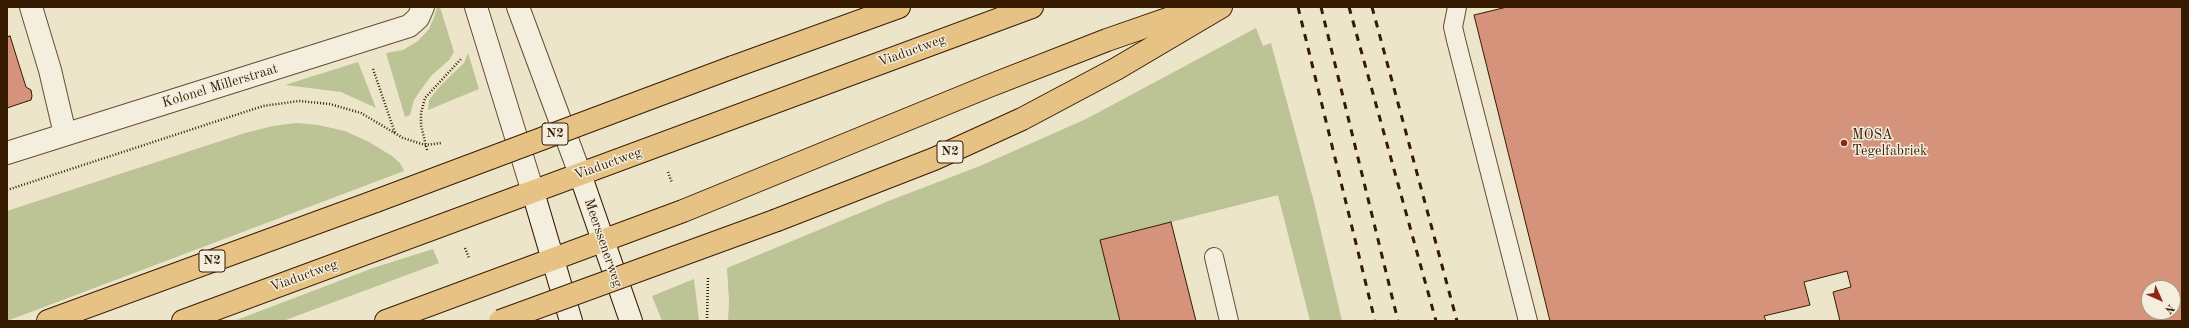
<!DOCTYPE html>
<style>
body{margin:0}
#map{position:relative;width:2189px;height:328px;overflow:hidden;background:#ede5ca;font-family:"Old Standard TT",serif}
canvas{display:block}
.frame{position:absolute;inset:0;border:8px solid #361b00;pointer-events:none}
.north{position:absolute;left:2141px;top:280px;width:40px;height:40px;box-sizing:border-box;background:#f3eedd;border:1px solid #a79a85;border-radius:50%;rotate:135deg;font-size:11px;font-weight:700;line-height:16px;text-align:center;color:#361b00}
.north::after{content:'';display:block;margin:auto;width:14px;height:18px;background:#8f2418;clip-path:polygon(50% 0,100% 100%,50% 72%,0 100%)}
</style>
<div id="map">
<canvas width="2189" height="328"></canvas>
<div class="frame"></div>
<div class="north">N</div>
</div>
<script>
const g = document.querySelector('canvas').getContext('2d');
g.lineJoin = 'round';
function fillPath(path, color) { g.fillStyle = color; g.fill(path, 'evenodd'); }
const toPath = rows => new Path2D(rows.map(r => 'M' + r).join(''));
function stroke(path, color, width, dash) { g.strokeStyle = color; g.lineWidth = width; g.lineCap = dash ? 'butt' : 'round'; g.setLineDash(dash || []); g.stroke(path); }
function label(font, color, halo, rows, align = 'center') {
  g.font = font + ' "Old Standard TT",serif'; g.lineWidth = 3; g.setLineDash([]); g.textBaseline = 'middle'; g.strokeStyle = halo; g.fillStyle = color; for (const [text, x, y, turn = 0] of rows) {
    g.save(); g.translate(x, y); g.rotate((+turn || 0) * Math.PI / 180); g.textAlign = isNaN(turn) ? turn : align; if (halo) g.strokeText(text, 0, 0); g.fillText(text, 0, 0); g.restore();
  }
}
const green = toPath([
 [437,7,440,7,454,52,449,60,431,76,420,91,414,100,410,115,405,117,386,53,403,50,418,41,429,29,435,15],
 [1256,28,1263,46,1271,43,1314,202,1342,321,1310,321,1278,195,1100,240,1120,321,728,321,729,301,727,268,891,200,980,166,1086,119],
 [468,53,479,89,428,110,429,100,440,86,464,63],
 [358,62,376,108,341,92,285,85],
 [296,123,318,125,345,131,369,142,392,156,400,163,404,171,7,321,7,211,245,133,273,126],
 [433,249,439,263,283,321,234,321,373,268],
 [694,279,699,321,662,321,652,296]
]);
const building = toPath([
 [1507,7,2182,7,2182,321,1840,321,1833,292,1851,287,1847,271,1804,282,1810,305,1764,316,1766,321,1550,321,1474,15,1507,7],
 [2149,288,2173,288,2173,312,2149,312,2149,288],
 [10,36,26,87,31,90,32,96,31,100,7,108,7,37,10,36],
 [1171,222,1196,321,1120,321,1100,240,1171,222]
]);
const path = toPath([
 [373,69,395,133],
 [427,150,421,125,421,113,425,98,461,59],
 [668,172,672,183],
 [7,190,263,106,299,101,330,104,361,113,403,138,425,145,441,143],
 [465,248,469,258],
 [707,321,708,277]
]);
const lane = toPath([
 [1457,7,1453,27,1456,40,1528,321],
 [1214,257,1229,321]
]);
const street = toPath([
 [31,7,50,70,65,134],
 [476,7,533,192],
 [518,7,580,174],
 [7,153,409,26,418,18,423,7]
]);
const secondary = toPath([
 [580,174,631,321],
 [533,192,571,321]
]);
const primary = toPath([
 [183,321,1032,7],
 [386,321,683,211,989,86,1107,40,1202,7]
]);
const highway = toPath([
 [733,67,899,7],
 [777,220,934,159,1022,119,1116,69,1221,7],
 [48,321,376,201]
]);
const rail = toPath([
 [1298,7,1375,321],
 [1321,7,1398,321],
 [1349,7,1436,321],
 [1372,7,1457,321]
]);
const highwayBridge = toPath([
 [376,201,733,67],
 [500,321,777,220]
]);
const markers = [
 [1844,143,4,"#8f2418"]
];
const shields = [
 [555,134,26],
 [950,152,26],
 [212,261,26]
];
const shieldNames = [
 ["N2",555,134],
 ["N2",950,152],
 ["N2",212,261]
];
const streetNames = [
 ["Viaductweg",912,51,-20],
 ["Kolonel Millerstraat",220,86,-17],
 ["Viaductweg",608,164,-20],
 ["Meerssenerweg",603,243,71],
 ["Viaductweg",304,276,-20]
];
const poiNames = [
 ["MOSA",1852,135],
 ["Tegelfabriek",1852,151]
];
fillPath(green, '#bcc394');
fillPath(building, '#d4937a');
stroke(building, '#361b00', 1);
stroke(lane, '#644e32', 20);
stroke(street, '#644e32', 24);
stroke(secondary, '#361b00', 24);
stroke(primary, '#361b00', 24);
stroke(highway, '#361b00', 24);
stroke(path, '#361b00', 2.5, [1, 2]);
stroke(lane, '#f3eedd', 18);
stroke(street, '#f3eedd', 22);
stroke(secondary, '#f3eedd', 22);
stroke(primary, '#e6c285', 22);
stroke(highway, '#e6c285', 22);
stroke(rail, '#361b00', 3, [7, 7]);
stroke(highwayBridge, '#361b00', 24, []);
stroke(highwayBridge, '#e6c285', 22);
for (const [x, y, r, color] of markers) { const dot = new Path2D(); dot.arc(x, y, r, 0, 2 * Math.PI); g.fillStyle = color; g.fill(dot); stroke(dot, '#f3eedd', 1.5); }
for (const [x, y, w] of shields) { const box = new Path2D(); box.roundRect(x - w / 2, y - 11, w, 22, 3); g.fillStyle = '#f3eedd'; g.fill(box); stroke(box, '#361b00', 1); }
label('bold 13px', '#361b00', null, shieldNames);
label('14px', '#361b00', '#f3eedd', streetNames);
label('14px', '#361b00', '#f3eedd', poiNames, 'left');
</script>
